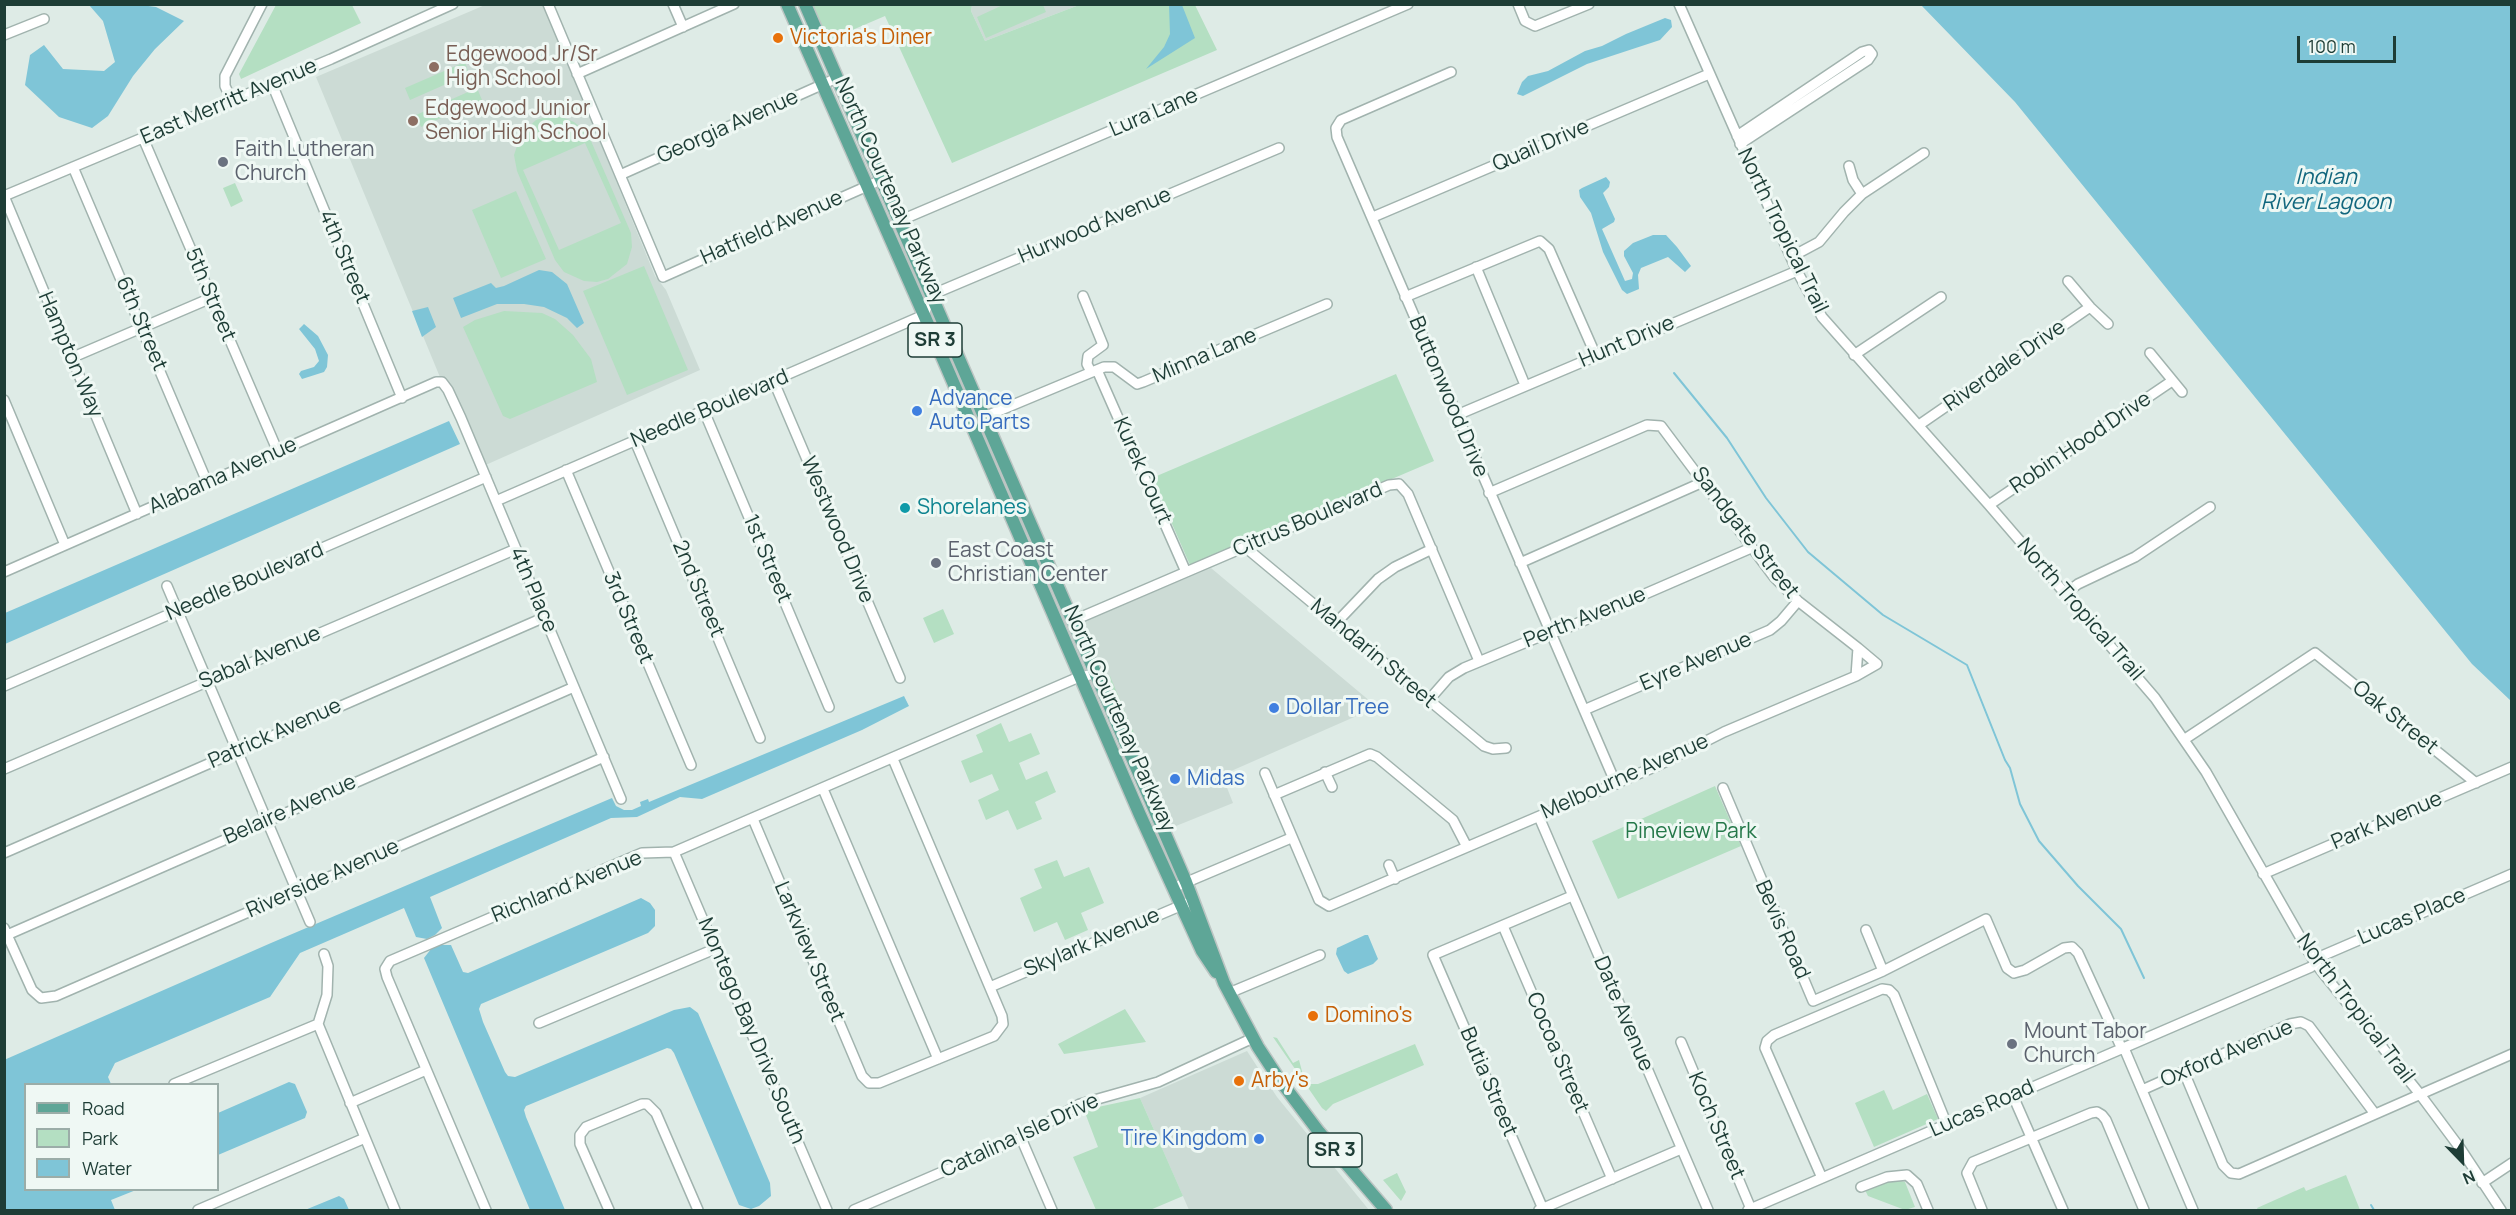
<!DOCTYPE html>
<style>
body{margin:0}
#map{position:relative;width:2516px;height:1215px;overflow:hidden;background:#deebe6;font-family:Manrope,sans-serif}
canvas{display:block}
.frame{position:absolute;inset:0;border:6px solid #1e3d36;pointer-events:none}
.legend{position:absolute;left:24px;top:1083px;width:195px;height:108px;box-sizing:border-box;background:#eff8f4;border:2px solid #9bada8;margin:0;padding:8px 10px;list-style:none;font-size:18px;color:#1e3d36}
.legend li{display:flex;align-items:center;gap:12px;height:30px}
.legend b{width:30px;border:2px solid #9bada8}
.north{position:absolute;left:2432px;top:1131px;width:60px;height:60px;-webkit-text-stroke:4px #eff8f4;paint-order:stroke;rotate:157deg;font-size:16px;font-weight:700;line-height:24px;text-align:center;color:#1e3d36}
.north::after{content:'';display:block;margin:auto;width:21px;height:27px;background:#1e3d36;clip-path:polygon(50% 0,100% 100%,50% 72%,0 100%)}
.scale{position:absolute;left:2297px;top:36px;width:99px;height:27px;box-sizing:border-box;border:3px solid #1e3d36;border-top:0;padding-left:8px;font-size:18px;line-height:21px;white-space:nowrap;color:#1e3d36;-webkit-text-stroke:4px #eff8f4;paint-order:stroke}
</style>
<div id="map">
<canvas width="2516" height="1215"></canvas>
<div class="frame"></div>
<ul class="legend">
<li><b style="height:8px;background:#5ea697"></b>Road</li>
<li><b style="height:16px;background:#b4dfc2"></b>Park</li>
<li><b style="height:16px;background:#7fc5d7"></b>Water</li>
</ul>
<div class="north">N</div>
<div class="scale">100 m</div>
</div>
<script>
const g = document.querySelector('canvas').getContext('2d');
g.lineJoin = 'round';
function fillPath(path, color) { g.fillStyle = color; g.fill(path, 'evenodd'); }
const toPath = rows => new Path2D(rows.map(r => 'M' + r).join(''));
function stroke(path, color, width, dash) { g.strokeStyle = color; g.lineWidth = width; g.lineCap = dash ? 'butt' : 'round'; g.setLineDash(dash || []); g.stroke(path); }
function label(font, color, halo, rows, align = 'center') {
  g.font = font + ' Manrope,sans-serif'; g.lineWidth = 6; g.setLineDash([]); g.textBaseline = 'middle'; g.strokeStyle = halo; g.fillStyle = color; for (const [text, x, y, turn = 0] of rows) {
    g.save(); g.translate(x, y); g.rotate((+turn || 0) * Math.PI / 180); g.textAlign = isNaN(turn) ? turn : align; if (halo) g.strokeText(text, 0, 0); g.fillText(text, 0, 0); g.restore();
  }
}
const built = toPath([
 [485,5,544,5,655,276,666,290,700,370,481,467,442,382,316,77],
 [972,5,1079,5,985,41,971,11],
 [1211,568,1377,707,1222,775,1233,803,1171,828,1082,627,1083,622],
 [1247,1051,1277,1097,1369,1210,1189,1210,1140,1098]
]);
const green = toPath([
 [1005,4,1043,5,1046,12,986,38,977,17],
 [276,5,352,5,361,23,241,79,239,74],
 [805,5,972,5,971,11,985,41,1079,5,1195,5,1217,50,952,163,885,16,822,43],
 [465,62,469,74,410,100,405,88],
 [477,88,482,100,421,127,416,115],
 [549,116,562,117,574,122,588,134,631,233,632,247,627,264,608,279,597,282,584,281,564,272,555,260,517,171,514,155,521,134,536,120],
 [585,143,621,223,559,250,523,170],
 [235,183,243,201,231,207,223,188],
 [516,191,546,259,501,278,472,210],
 [644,266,688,370,627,395,583,291],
 [504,311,542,313,555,319,573,335,591,359,597,382,510,419,503,416,463,327,475,320],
 [1396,374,1434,461,1190,565,1152,478],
 [943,609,954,634,934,643,923,618],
 [1110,676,1139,745,1136,747,1107,677],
 [1001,723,1009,742,1031,733,1040,754,1019,763,1026,780,1047,771,1056,792,1035,802,1042,819,1017,830,1008,810,986,820,978,800,999,790,992,774,970,783,961,761,983,752,976,735],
 [1715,786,1741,846,1618,899,1592,841],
 [1057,860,1064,877,1089,867,1104,903,1081,913,1088,930,1065,940,1057,922,1034,932,1020,898,1042,888,1034,869],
 [1125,1009,1146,1042,1064,1054,1058,1044],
 [1273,1037,1277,1038,1293,1063,1299,1060,1303,1075,1310,1084,1318,1084,1415,1044,1424,1065,1333,1104,1326,1111,1322,1108],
 [1884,1090,1893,1110,1927,1094,1938,1119,1874,1147,1855,1103],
 [1140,1098,1183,1196,1150,1210,1096,1210,1073,1157,1098,1147,1084,1110],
 [1397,1173,1406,1192,1401,1201,1383,1180],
 [2346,1175,2360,1210,2258,1210,2257,1208,2304,1187,2306,1191],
 [1894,1179,1905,1182,1915,1207,1905,1210,1868,1196,1865,1190]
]);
const water = toPath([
 [141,5,156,7,184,21,155,49,133,76,108,116,92,128,59,117,25,85,30,55,44,45,63,69,104,71,115,62,103,21,89,5],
 [1169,5,1182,5,1195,38,1146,69,1164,47,1170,34],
 [1921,5,2511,5,2511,701,2472,664,2015,102],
 [1665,18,1671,20,1672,27,1660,40,1587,64,1523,96,1517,94,1522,82,1528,76,1548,71,1585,51,1602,46,1626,34],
 [1606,177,1610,182,1609,187,1603,193,1615,219,1614,222,1602,229,1625,281,1632,279,1633,273,1624,256,1624,251,1633,243,1653,235,1666,235,1677,247,1691,266,1685,272,1668,257,1641,268,1638,275,1639,289,1627,294,1622,290,1603,252,1591,213,1580,197,1579,190,1582,188],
 [539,270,552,272,567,284,584,323,577,328,567,318,544,307,524,304,497,304,461,318,453,298,491,283,496,288,504,286],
 [428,307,436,327,422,337,412,311],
 [304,324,318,336,328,355,327,367,324,372,302,379,299,374,301,371,314,367,319,361,315,349,299,329],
 [449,421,460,444,5,644,5,613],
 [904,696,909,706,862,730,702,799,680,797,637,817,611,818,430,897,442,928,435,935,427,939,416,937,404,908,300,953,270,997,115,1063,108,1077,111,1084,26,1084,26,1190,136,1190,111,1200,115,1210,5,1210,4,1060,271,943,612,798,616,806,624,810,632,810,641,806,640,802,648,799,649,802],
 [641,898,650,903,655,910,655,926,648,933,481,1004,479,1009,483,1022,505,1072,508,1076,515,1077,674,1010,690,1007,698,1013,770,1183,771,1196,759,1206,751,1209,739,1205,674,1053,671,1049,667,1048,526,1106,524,1110,526,1117,565,1210,530,1210,424,958,431,949,439,945,451,945,463,972,468,973],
 [1365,935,1368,935,1378,959,1373,964,1348,974,1344,971,1336,954,1337,948],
 [289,1082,295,1084,307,1112,305,1118,218,1155,218,1113],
 [339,1196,344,1199,349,1210,305,1210]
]);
const stream = toPath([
 [1674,373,1727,438,1766,498,1808,552,1883,615,1967,665,2005,760,2010,768,2020,804,2039,841,2078,886,2121,929,2144,978],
 [2371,1205,2374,1210]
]);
const minor = toPath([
 [548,4,663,277,881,180],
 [673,4,683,27],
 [1518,4,1525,21,1535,26,1589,4],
 [1679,4,1797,271,1822,317,1989,505,2155,698,2206,772,2315,963,2419,1093,2460,1148,2501,1210],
 [4,35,44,19],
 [1451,72,1341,120,1336,128,1337,137,1616,784],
 [577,74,734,4],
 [272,84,402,398],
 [232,101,225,86,225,76,262,4],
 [1737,136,1862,52,1869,50,1872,54,1868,60,1740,144],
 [143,138,278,452],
 [1849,166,1853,180,1862,194],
 [73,167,207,482],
 [620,175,837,78],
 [4,196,331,59,453,4],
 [4,196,137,514],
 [1373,217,1709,74],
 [899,221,1408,4],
 [1791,257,1819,242,1844,212,1862,194,1924,153],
 [1476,267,1525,385],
 [2068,281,2090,307,2108,324],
 [1083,296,1103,345,1088,356,1087,364,1091,372],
 [1405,297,1540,241,1549,249,1596,356],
 [2150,353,2182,392],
 [1854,355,1941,297],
 [71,358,211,298],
 [1097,370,1186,572],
 [774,382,900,678],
 [4,400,65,545],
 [704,411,829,707],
 [1457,415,1797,271],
 [984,417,1104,367,1114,367,1137,384,1143,382,1327,304],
 [1919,425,2090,307],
 [635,441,760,738],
 [566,470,691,765],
 [496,501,924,315,931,295,1279,148],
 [1989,505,2172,381],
 [1245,547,1484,746,1493,749,1506,748],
 [1520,563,1703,482],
 [4,572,436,382,442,382,448,390,461,418,621,799],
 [167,586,310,922],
 [2066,593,2078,584,2135,557,2210,507],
 [1072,621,1389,485,1399,484,1408,494,1479,661],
 [1336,623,1378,579,1395,567,1432,549],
 [1856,676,1877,664,1858,648],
 [4,686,486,477],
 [1428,701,1449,677,1464,668,1541,636,1562,630,1751,548],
 [1584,710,1770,630,1781,621,1798,601],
 [2185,739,2315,653,2476,783],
 [4,769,516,549],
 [1325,772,1332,787],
 [1265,773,1319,900,1329,906,1659,765,1724,732,1856,676,1858,648,1798,601,1774,577,1661,426,1647,425,1489,493],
 [1723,788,1813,1001,1883,971,1986,919,2007,968,2014,973,2025,970,2064,948,2072,947,2078,953,2122,1049],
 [823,789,938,1059],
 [1274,795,1370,754,1377,757,1453,820,1467,847],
 [1539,817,1708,1210],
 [753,819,862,1076,869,1083,879,1083,994,1036,1003,1024,1002,1016,893,759],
 [674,852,827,1210],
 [4,853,545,617],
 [1389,865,1395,879],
 [2263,874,2512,767],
 [1180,885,1291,838],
 [1503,926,1612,1179],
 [4,928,32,990,41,998,56,996,604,757],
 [1866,930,1883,971],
 [7,935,574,687],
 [324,954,328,966,327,995,318,1024,395,1210],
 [990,987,1187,903],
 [1229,993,1320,955],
 [539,1023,717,948],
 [1681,1042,1751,1209],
 [2124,1048,2193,1210],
 [2184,1072,2223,1165,2231,1173,2239,1174,2512,1054],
 [174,1084,318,1024],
 [2142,1090,2290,1024,2301,1022,2309,1026,2375,1114],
 [2013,1096,2063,1210],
 [350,1103,426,1070],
 [1021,1138,1052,1210],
 [1822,1178,1765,1048,1767,1041,1774,1035,1882,989,1889,990,1894,995,1947,1125],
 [2482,1183,2512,1163],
 [1861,1187,1887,1177,1907,1175,1917,1184,1928,1210],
 [1543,1209,1433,955,1572,896],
 [198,1210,365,1138],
 [486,1210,387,977,385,969,390,961,642,853,674,852,1079,677,1095,674],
 [609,1210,580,1144,580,1135,586,1127,642,1104,647,1104,656,1113,698,1210],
 [854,1210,1021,1138,1080,1104,1158,1082,1253,1038],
 [1539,1210,1681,1149],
 [1748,1210,2311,967,2324,955,2512,874],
 [1982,1210,1967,1173,1973,1162,2091,1113,2097,1112,2102,1115,2106,1120,2144,1210]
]);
const major = toPath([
 [787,4,924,315,1140,815,1202,951,1216,972],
 [805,4,1186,882,1224,983,1258,1047,1279,1079,1319,1132,1386,1210]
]);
const markers = [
 [778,38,6,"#e8710a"],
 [434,67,6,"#8d6e63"],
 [413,121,6,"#8d6e63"],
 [223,162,6,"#6b7280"],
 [917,411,6,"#3f7fe0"],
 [905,508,6,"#0f9aa8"],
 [936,563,6,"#6b7280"],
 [1274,708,6,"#3f7fe0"],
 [1175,779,6,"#3f7fe0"],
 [1313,1016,6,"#e8710a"],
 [2012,1044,6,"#6b7280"],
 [1239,1081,6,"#e8710a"],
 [1259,1139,6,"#3f7fe0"]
];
const shields = [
 [935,340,54],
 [1335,1150,54]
];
const shieldNames = [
 ["SR 3",935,340],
 ["SR 3",1335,1150]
];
const foodNames = [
 ["Victoria's Diner",790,38],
 ["Domino's",1325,1016],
 ["Arby's",1251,1081]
];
const educationNames = [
 ["Edgewood Jr/Sr",446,55],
 ["High School",446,79],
 ["Edgewood Junior",425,109],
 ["Senior High School",425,133]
];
const streetNames = [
 ["East Merritt Avenue",229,102,-23],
 ["Lura Lane",1154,113,-23],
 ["Georgia Avenue",728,127,-24],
 ["Quail Drive",1541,146,-23],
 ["North Courtenay Parkway",890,191,66],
 ["Hurwood Avenue",1095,226,-23],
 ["Hatfield Avenue",772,228,-24],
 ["North Tropical Trail",1782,231,64],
 ["4th Street",344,257,67],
 ["5th Street",210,295,67],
 ["6th Street",141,324,67],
 ["Hunt Drive",1627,342,-23],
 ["Hampton Way",70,355,67],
 ["Minna Lane",1205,356,-23],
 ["Riverdale Drive",2005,366,-35],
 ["Buttonwood Drive",1448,397,67],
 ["Needle Boulevard",710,409,-23],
 ["Robin Hood Drive",2081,443,-34],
 ["Kurek Court",1142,471,66],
 ["Alabama Avenue",223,476,-24],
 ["Citrus Boulevard",1308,520,-23],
 ["Westwood Drive",837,530,67],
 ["Sandgate Street",1745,533,52],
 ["1st Street",767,559,67],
 ["Needle Boulevard",245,582,-23],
 ["2nd Street",698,589,67],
 ["4th Place",533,590,67],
 ["North Tropical Trail",2080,610,49],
 ["3rd Street",628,618,67],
 ["Perth Avenue",1585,618,-22],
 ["Mandarin Street",1373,654,40],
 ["Sabal Avenue",260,658,-23],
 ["Eyre Avenue",1696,662,-23],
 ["Oak Street",2395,718,39],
 ["North Courtenay Parkway",1119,719,66],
 ["Patrick Avenue",275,734,-24],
 ["Melbourne Avenue",1625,777,-24],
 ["Belaire Avenue",290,810,-24],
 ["Park Avenue",2387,821,-23],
 ["Riverside Avenue",323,879,-24],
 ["Richland Avenue",567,887,-22],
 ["Lucas Place",2412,917,-23],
 ["Bevis Road",1782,930,66],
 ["Skylark Avenue",1092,943,-23],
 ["Larkview Street",809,952,67],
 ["North Tropical Trail",2355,1009,53],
 ["Date Avenue",1623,1014,67],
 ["Montego Bay Drive South",751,1031,67],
 ["Cocoa Street",1557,1053,67],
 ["Oxford Avenue",2227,1054,-23],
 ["Butia Street",1488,1082,67],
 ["Lucas Road",1982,1109,-24],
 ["Koch Street",1716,1126,67],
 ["Catalina Isle Drive",1020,1136,-25]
];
const worshipNames = [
 ["Faith Lutheran",235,150],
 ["Church",235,174],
 ["East Coast",948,551],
 ["Christian Center",948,575],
 ["Mount Tabor",2024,1032],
 ["Church",2024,1056]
];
const shopNames = [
 ["Advance",929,399],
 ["Auto Parts",929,423],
 ["Dollar Tree",1286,708],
 ["Midas",1187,779],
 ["Tire Kingdom",1247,1139,"right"]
];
const cultureNames = [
 ["Shorelanes",917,508]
];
const parkNames = [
 ["Pineview Park",1691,832]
];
const waterNames = [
 ["Indian",2326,178],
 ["River Lagoon",2326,203]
];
fillPath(built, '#ccdbd5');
fillPath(green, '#b4dfc2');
fillPath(water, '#7fc5d7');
stroke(stream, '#7fc5d7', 2);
stroke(minor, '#a1b3ae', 12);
stroke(major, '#bcc5c3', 15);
stroke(minor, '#fff', 9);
stroke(major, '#5ea697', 12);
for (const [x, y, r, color] of markers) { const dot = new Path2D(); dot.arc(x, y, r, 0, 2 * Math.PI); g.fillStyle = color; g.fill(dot); stroke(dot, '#eff8f4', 2); }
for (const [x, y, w] of shields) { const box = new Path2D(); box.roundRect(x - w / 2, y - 17, w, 34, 4.5); g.fillStyle = '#eff8f4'; g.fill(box); stroke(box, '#1e3d36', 1.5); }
label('bold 20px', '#1e3d36', null, shieldNames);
label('21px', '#c56008', '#eff8f4', foodNames, 'left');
label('21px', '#785e54', '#eff8f4', educationNames, 'left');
label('21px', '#1e3d36', '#eff8f4', streetNames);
label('21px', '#5b616d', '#eff8f4', worshipNames, 'left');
label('21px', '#366cbe', '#eff8f4', shopNames, 'left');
label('21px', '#0d838f', '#eff8f4', cultureNames, 'left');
label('21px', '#247849', '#eff8f4', parkNames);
label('italic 22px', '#12677e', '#eff8f4', waterNames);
</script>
